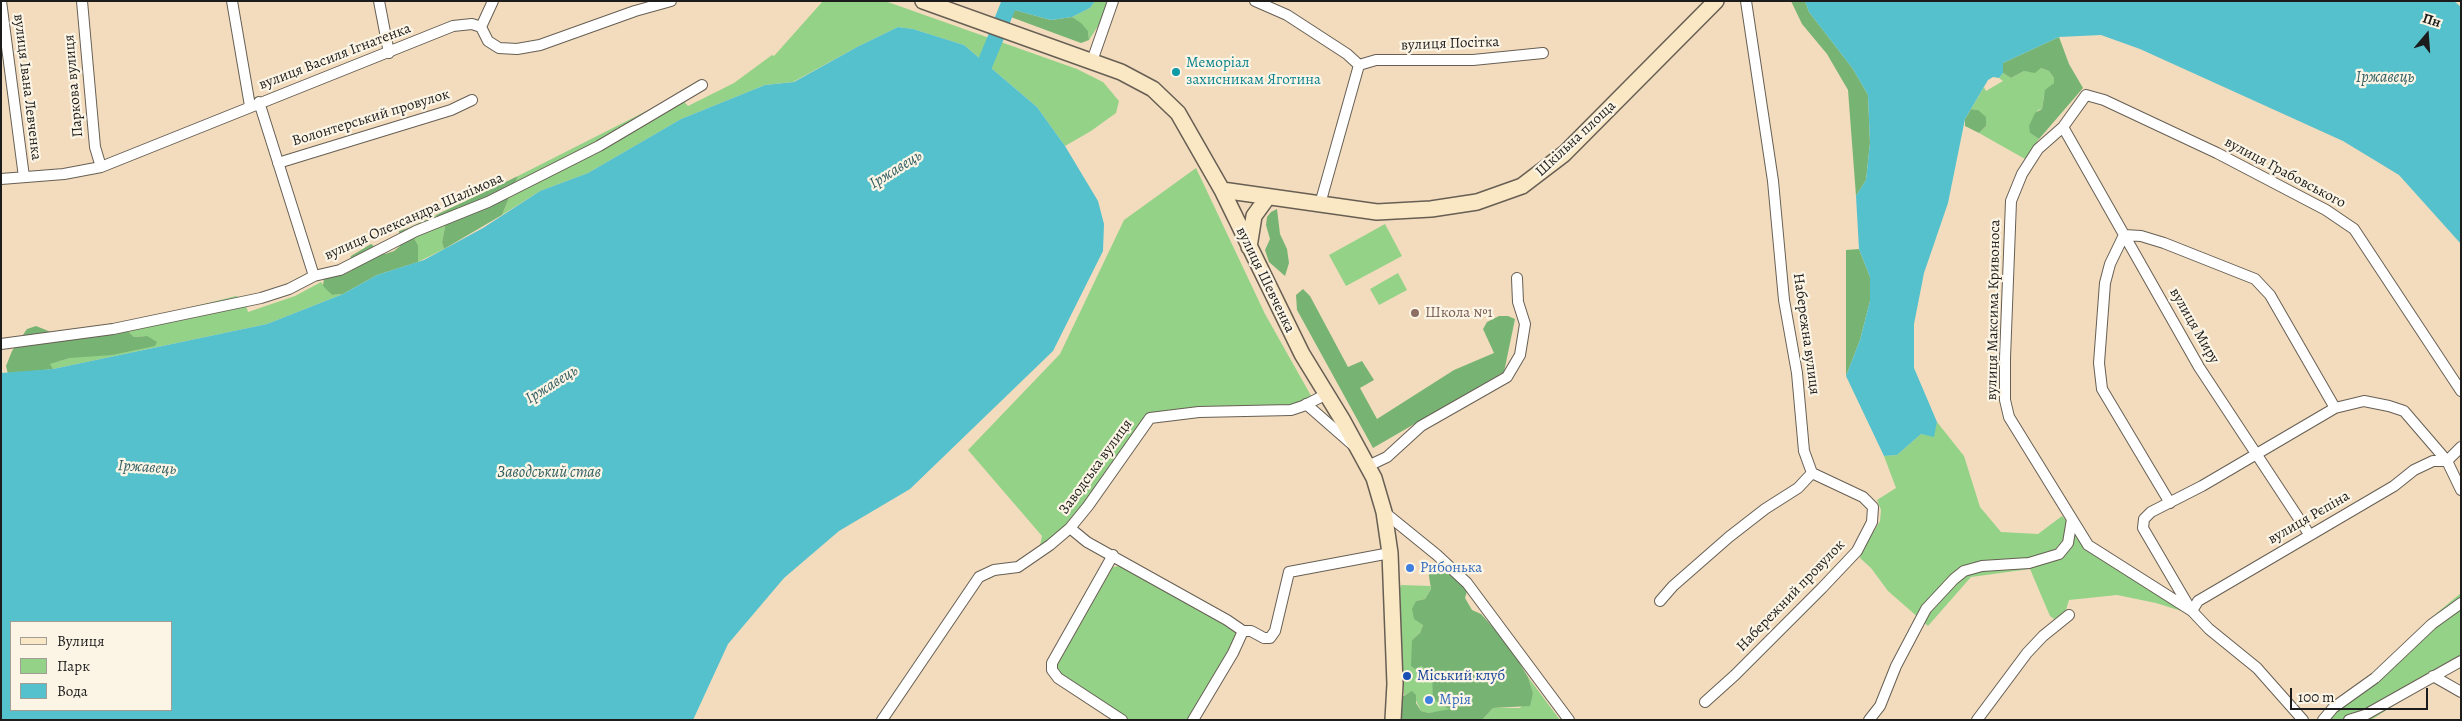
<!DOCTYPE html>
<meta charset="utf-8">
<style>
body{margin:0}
#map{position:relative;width:2462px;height:721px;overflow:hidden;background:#f2dcbd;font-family:Alegreya,serif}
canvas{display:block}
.frame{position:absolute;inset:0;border:2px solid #1c1c1c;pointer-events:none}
.legend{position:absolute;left:10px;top:621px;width:162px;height:90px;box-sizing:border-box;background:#fcf5e5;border:1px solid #a29e95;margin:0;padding:6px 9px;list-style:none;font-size:15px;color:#1c1c1c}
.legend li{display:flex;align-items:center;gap:10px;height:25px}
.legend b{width:25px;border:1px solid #a29e95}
.north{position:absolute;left:2402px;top:10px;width:50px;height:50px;-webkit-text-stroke:4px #fcf5e5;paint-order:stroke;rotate:18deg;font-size:14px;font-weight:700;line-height:20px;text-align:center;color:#1c1c1c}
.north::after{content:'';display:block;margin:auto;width:18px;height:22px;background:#1c1c1c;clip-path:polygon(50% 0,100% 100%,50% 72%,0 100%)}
.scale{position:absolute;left:2290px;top:688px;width:138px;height:22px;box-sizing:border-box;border:2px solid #1c1c1c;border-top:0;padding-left:6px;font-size:15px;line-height:18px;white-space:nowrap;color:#1c1c1c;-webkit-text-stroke:4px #fcf5e5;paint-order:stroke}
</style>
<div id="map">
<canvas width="2462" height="721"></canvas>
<div class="frame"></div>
<ul class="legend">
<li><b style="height:6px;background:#fae7c3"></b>Вулиця</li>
<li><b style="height:14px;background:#94d288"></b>Парк</li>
<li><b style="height:14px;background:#54c1cd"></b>Вода</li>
</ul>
<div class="north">Пн</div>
<div class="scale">100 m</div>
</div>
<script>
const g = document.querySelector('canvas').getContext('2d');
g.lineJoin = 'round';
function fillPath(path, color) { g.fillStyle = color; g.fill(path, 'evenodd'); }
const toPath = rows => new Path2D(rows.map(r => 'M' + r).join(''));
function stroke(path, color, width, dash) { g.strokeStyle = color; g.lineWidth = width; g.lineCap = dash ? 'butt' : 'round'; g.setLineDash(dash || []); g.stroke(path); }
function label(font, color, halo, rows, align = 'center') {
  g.font = font + ' Alegreya,serif'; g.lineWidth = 4.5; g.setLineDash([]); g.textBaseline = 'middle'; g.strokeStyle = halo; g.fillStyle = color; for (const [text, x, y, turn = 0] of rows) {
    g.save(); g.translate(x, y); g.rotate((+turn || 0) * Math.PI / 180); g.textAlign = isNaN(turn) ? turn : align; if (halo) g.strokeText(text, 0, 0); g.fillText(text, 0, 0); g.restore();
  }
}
const green = toPath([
 [823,1,885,1,1077,69,1103,82,1119,101,1116,113,1091,131,1065,146,1037,107,964,45,913,29,898,27,857,47,793,82,765,85,681,119,588,173,540,191,502,215,518,176,678,95,688,106,734,83,772,55,774,56],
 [1095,1,1109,1,1102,20,1089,40,1088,31,1072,17,1090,8],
 [2041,68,2049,71,2054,78,2054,83,2044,95,2042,109,2038,110,2030,133,2039,139,2025,159,1979,133,1986,126,1978,110,1971,109,1984,87,1986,91,2003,81,1999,78,2003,73,2011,78,2024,71,2035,72],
 [1196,168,1265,314,1314,401,1306,404,1150,418,1088,506,1039,550,1042,536,968,450,1060,354,1124,220],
 [436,215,445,227,442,242,444,249,418,262,418,245,408,228],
 [1385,224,1402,256,1346,286,1329,255],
 [1398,273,1407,290,1379,305,1370,289],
 [321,282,332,295,343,294,267,324,53,369,49,364,147,336,134,337,126,329,139,326,139,318,148,318,236,296,244,299,248,312,295,296],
 [1937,422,1964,456,1980,507,2001,532,2038,534,2062,516,2089,544,2191,614,2156,603,2117,595,2069,600,2065,613,2054,619,2050,616,2030,569,1971,577,1928,626,1888,591,1871,568,1860,558,1861,552,1880,521,1881,510,1877,500,1896,488,1884,456,1897,455,1921,434,1933,436],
 [1119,566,1238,632,1233,646,1190,720,1128,720,1058,674,1057,665,1113,567],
 [1401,585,1430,586,1431,589,1425,599,1416,601,1423,625,1420,633,1412,640,1421,666,1432,675,1451,709,1447,711,1429,713,1421,711,1412,692,1404,695,1399,591],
 [2461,593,2461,668,2432,681,2371,720,2316,720,2361,685,2426,622],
 [1528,677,1560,720,1482,720,1493,708,1520,708,1533,693]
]);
const forest = toPath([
 [1791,1,1805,1,1809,12,1853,69,1868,95,1870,143,1866,180,1856,196,1848,90,1827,54,1802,24],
 [1011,9,1051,20,1072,17,1081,23,1088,31,1089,40,1081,43,1008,16],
 [2059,37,2069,64,2083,88,2039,139,2030,133,2029,126,2035,113,2042,109,2045,90,2054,83,2054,78,2049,71,2041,68,2035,73,2024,71,2011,78,2003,73,2003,63],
 [1971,109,1978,110,1986,117,1986,126,1979,133,1965,126,1965,119],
 [518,176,502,215,444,249,442,242,445,227,436,215],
 [1277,209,1280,234,1287,249,1289,263,1285,276,1269,262,1265,250,1270,239,1266,225,1267,217,1271,212],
 [408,228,418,245,418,262,377,275,343,294,332,295,323,286,324,278,328,276,342,275,351,271,354,268,350,260,351,256,371,244,385,254,394,251,400,246,399,231],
 [1859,249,1870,277,1870,301,1860,340,1846,376,1846,250],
 [1303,289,1310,296,1348,367,1362,361,1374,380,1360,388,1377,419,1454,370,1494,353,1483,329,1487,322,1499,316,1508,316,1515,319,1504,372,1373,448,1297,310,1296,295],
 [120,323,134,337,147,336,157,342,155,346,112,355,70,358,50,364,53,369,8,374,6,366,12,351,27,329,36,326,56,334],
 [1440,563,1468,588,1465,598,1472,610,1481,614,1508,644,1528,677,1533,693,1530,706,1493,708,1482,720,1401,720,1400,698,1412,691,1416,695,1416,703,1421,711,1429,713,1450,709,1442,706,1433,698,1432,675,1428,671,1421,666,1415,669,1411,666,1412,640,1420,633,1423,625,1414,619,1412,609,1416,601,1425,599,1431,589,1428,570,1433,564]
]);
const water = toPath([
 [1000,1,1095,1,1090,8,1072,17,1051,20,1007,8],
 [1805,1,2454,1,2461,7,2461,244,2399,175,2343,141,2140,49,2101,35,2059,37,2003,63,2003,73,1999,78,1993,77,1988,80,1965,119,1948,203,1924,273,1914,324,1914,368,1937,422,1934,437,1921,434,1897,455,1884,456,1846,376,1860,340,1870,301,1870,277,1859,249,1856,196,1866,180,1870,143,1868,95,1853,69,1809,12],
 [898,27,913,29,964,45,1037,107,1065,146,1098,201,1104,224,1103,251,1053,351,910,489,839,531,784,578,728,644,693,720,1,720,1,373,53,369,267,324,343,294,377,275,424,260,483,228,540,191,588,173,681,119,765,85,794,82,857,47],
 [11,622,171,622,171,710,11,710]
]);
const river = toPath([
 [1002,21,1010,1],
 [977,83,996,37]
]);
const street = toPath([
 [1,1,24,177],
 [82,1,95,147,101,167],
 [232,1,250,106],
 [379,1,389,53],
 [1255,1,1287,15,1347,54,1359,65],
 [1746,1,1773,181,1784,300,1797,373,1804,451,1812,473],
 [481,27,493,1],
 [1092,61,1113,1],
 [1359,65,1376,60,1473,60,1543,53],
 [259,102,314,276],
 [2063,127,2199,367,2309,534],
 [278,163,451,110,472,100],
 [1,179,64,174,101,167,453,26,472,24,481,27,488,41,499,48,517,49,540,45,635,11,671,1],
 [1320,204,1359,65],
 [1,344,113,329,261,298,289,289,314,276,340,270,416,231,488,202,599,146,702,85],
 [1306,404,1354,446],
 [2447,461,2461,447],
 [1368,466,1387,457,1421,426,1507,377,1520,355,1525,324,1518,302,1517,278],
 [2170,503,2102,389,2099,363,2105,283,2110,264,2124,235,2141,236,2164,243,2255,279,2270,295,2335,408,2364,401,2389,406,2404,411,2447,461,2461,490],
 [1384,512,1437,555,1467,583,1569,720],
 [1070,528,1087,542,1227,620,1243,631,1251,631,1264,638,1270,638,1275,631,1289,572,1390,553],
 [1113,555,1052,663,1052,670,1058,678,1122,720],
 [1660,601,1673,586,1729,537,1765,509,1798,488,1812,473],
 [2191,610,2143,528,2144,519,2151,512,2202,486,2335,408],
 [2192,611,2198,601,2394,486,2414,470,2433,461,2447,461],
 [2433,676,2461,692],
 [1705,702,1735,675,1822,588,1857,551,1872,522,1873,507,1863,497,1812,473],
 [882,720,979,577,994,570,1018,567,1050,545,1070,528,1088,506,1150,418,1199,412,1291,410,1303,406,1327,394],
 [1193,720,1233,653,1243,631],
 [1869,720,1880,706,1896,666,1926,609,1954,579,1964,571,1982,566,2029,563,2059,554,2068,543,2072,519],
 [1977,720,2027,653,2043,636,2069,615],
 [2303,720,2257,668,2209,629,2192,611,2088,545,2009,417,2005,400,2005,358,2011,201,2022,174,2038,149,2063,127,2086,95,2104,100,2217,153,2326,210,2354,229,2461,391],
 [2323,720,2333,708,2375,678,2432,624,2461,603],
 [2349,720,2365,715,2461,661]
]);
const secondary = toPath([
 [923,1,1121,72,1153,89,1178,113,1222,190,1302,354,1343,421,1374,478,1384,512,1390,553,1395,684,1393,720],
 [1222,190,1377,212,1431,209,1477,202,1522,186,1564,154,1716,1],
 [1249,247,1254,216,1267,198]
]);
const markers = [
 [1176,72,5,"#0f9aa8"],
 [1415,313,5,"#8d6e63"],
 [1410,568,5,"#3f7fe0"],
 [1407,676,5,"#1a4fb4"],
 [1429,700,5,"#3f7fe0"]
];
const streetNames = [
 ["вулиця Посітка",1450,44,-2],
 ["вулиця Василя Ігнатенка",335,57,-21],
 ["Паркова вулиця",74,86,-95],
 ["вулиця Івана Левченка",27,87,83],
 ["Волонтерський провулок",371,118,-17],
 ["Шкільна площа",1576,139,-43],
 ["вулиця Грабовського",2285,173,28],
 ["вулиця Олександра Шалімова",414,217,-24],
 ["вулиця Шевченка",1265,280,64],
 ["вулиця Максима Кривоноса",1994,310,-89],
 ["вулиця Миру",2194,326,60],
 ["Набережна вулиця",1806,334,82],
 ["Заводська вулиця",1096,467,-54],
 ["вулиця Рєпіна",2309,518,-30],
 ["Набережний провулок",1791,596,-46]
];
const cultureNames = [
 ["Меморіал",1186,63],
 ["захисникам Яготина",1186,80]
];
const educationNames = [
 ["Школа №1",1425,313]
];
const shopNames = [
 ["Рибонька",1420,568],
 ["Мрія",1439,700]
];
const transitNames = [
 ["Міський клуб",1417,676]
];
const waterNames = [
 ["Іржавець",2385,78],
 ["Іржавець",896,170,-32],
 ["Іржавець",552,385,-32],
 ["Іржавець",147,468,4],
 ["Заводський став",549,473]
];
fillPath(green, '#94d288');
fillPath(forest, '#77b474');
fillPath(water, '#54c1cd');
stroke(river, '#54c1cd', 16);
stroke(street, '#675f54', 12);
stroke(secondary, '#675f54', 18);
stroke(street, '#fff', 10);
stroke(secondary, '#fae7c3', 15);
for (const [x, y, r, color] of markers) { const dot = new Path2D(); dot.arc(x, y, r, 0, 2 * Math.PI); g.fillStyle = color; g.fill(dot); stroke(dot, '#fcf5e5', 2); }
label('15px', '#1c1c1c', '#fcf5e5', streetNames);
label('15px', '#0d838f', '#fcf5e5', cultureNames, 'left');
label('15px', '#785e54', '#fcf5e5', educationNames, 'left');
label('15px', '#366cbe', '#fcf5e5', shopNames, 'left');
label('15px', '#164399', '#fcf5e5', transitNames, 'left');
label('italic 16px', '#325e63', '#fcf5e5', waterNames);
</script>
